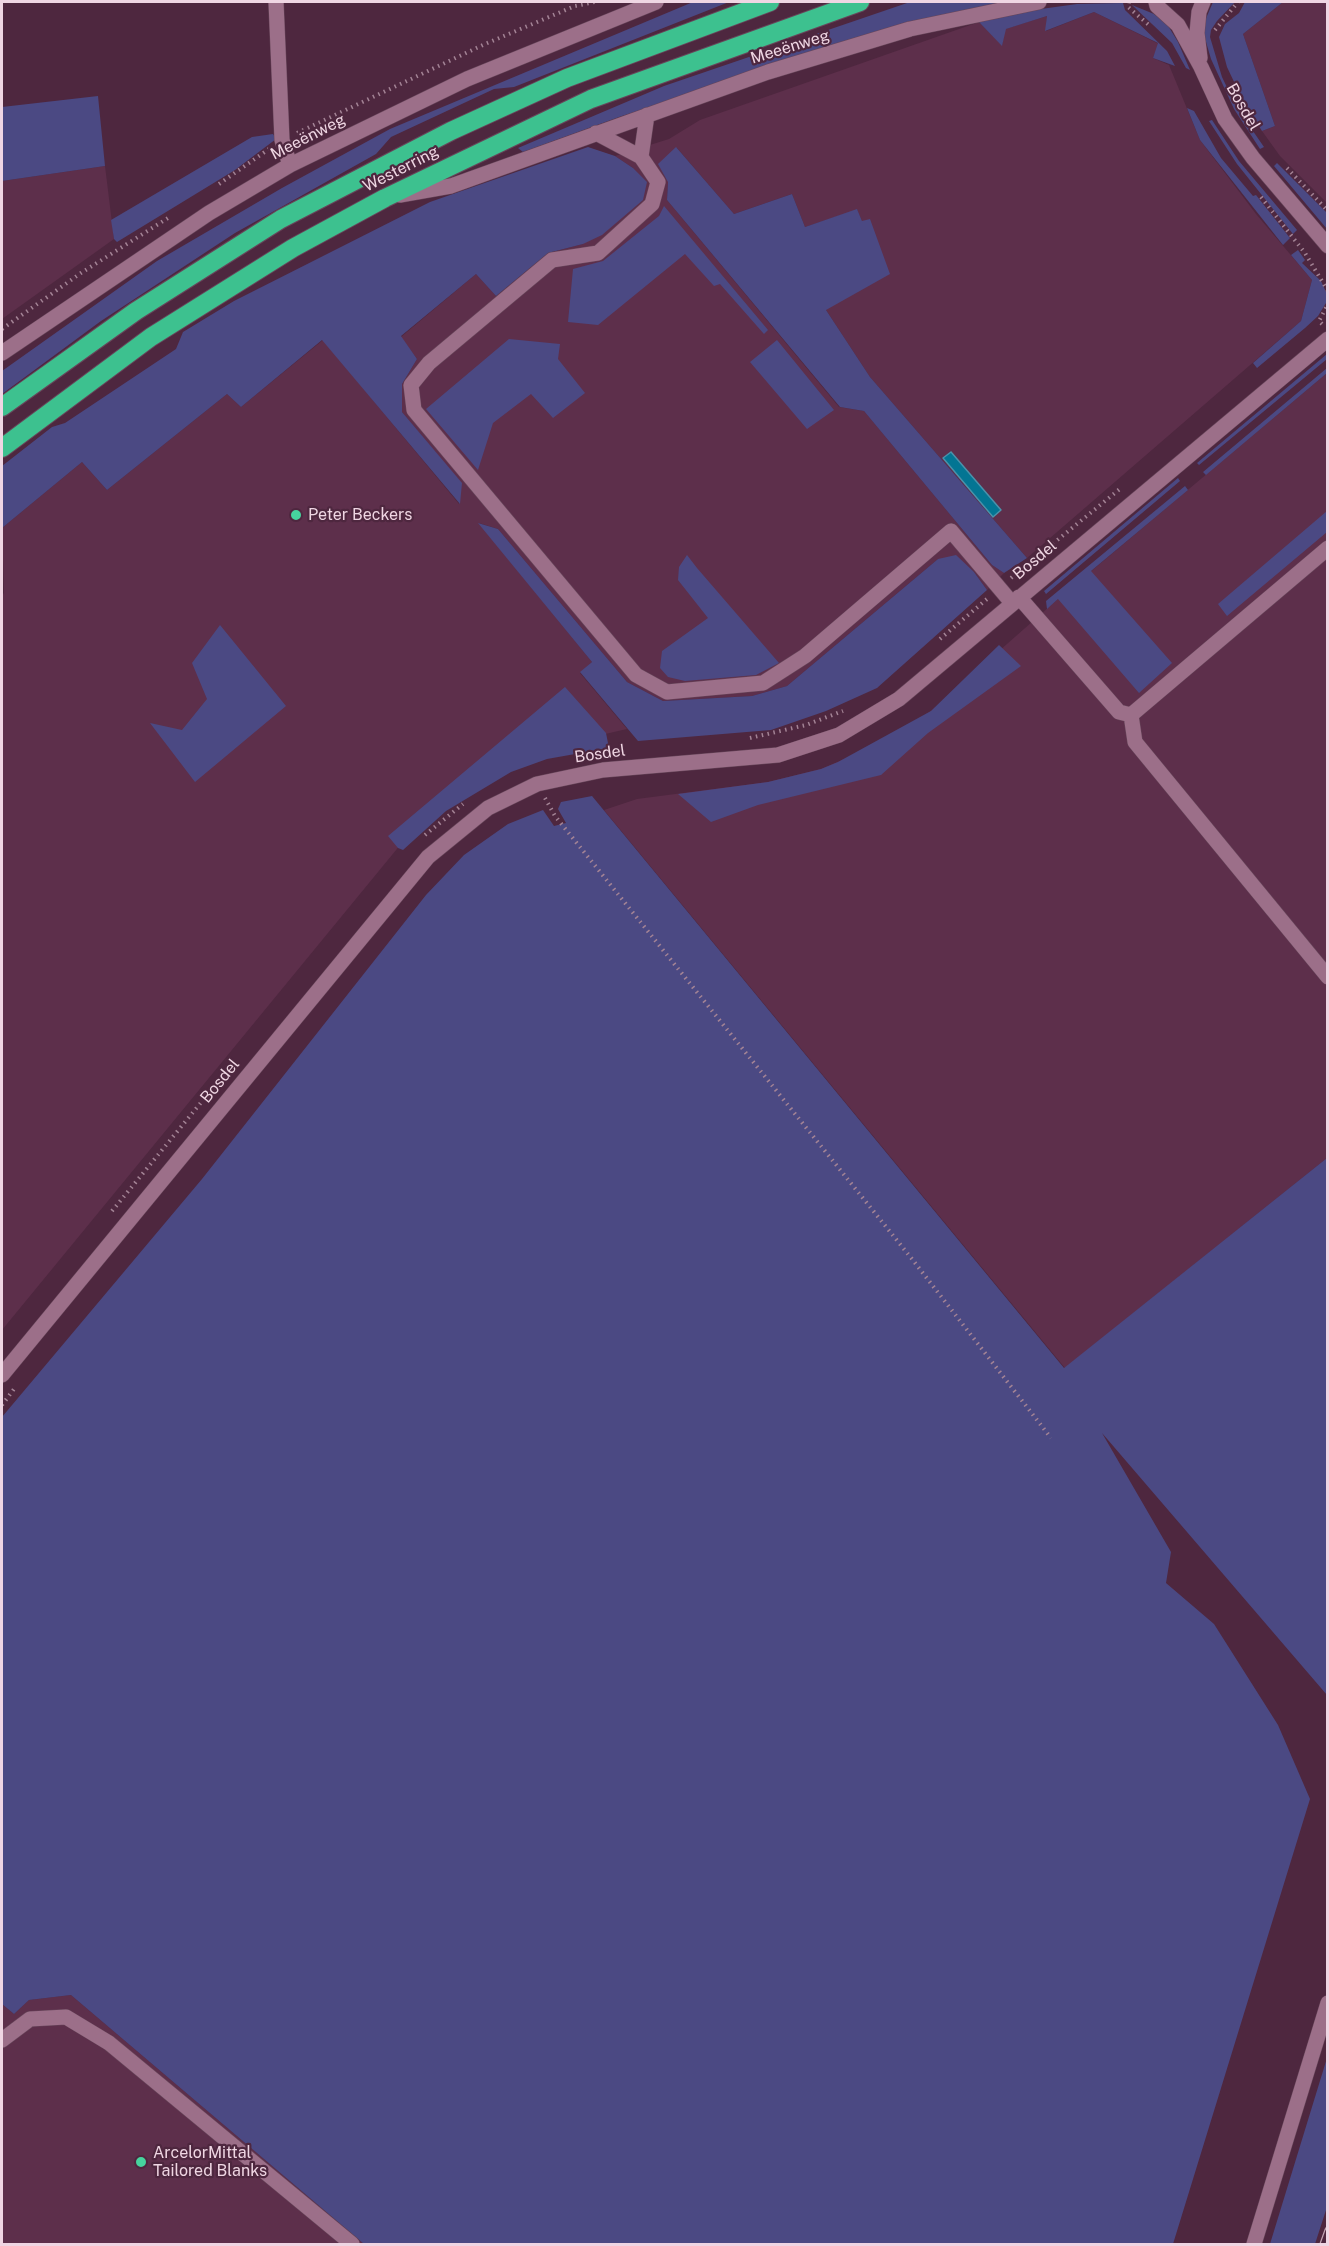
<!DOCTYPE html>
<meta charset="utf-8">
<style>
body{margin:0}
#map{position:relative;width:1329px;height:2246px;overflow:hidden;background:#4e273f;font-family:"Public Sans",sans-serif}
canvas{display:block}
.frame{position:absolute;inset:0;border:3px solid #efd6e3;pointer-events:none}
</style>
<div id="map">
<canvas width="1329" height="2246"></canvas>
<div class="frame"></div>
</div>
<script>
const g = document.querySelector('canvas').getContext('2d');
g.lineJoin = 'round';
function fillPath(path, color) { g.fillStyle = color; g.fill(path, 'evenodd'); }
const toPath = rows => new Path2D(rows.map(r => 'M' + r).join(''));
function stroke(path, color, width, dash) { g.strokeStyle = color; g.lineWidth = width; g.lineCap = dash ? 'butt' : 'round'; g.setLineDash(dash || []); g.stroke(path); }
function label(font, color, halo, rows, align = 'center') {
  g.font = font + ' "Public Sans",sans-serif'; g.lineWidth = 4.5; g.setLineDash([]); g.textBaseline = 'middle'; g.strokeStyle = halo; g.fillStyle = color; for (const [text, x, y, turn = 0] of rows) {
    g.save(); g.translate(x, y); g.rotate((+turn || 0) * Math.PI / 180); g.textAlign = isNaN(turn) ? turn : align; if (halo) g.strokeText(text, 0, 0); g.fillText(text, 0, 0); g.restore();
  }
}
const built = toPath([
 [1283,2,1327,2,1327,203,1280,156,1262,131,1275,126,1243,34],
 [1094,12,1159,44,1153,58,1169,65,1200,140,1256,214,1312,280,1301,321,1027,558,870,377,826,310,862,221,857,210,805,227,792,194,734,214,677,148,668,182,667,200,839,407,864,411,992,565,1004,573,987,590,974,572,938,559,787,686,752,696,663,701,627,682,498,529,479,523,592,662,580,673,627,729,514,755,401,844,2,1330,2,596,4,593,2,528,82,462,107,490,227,394,241,407,323,340,459,504,461,483,402,412,402,384,417,359,401,337,476,274,496,296,548,253,583,244,633,168,615,156,669,139,700,120,979,22,1002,45,1005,29,1047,16,1046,31],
 [105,166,114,239,2,319,2,181],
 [1327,373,1327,1158,1065,1368,604,810,637,799,768,782,821,769,877,745,931,711,1058,599],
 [71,1995,364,2244,2,2244,2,2004,14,2014,29,2000]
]);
const green = toPath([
 [693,2,729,2,514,87,494,89,391,137,376,154,235,233,101,321,2,394,2,371,157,261,282,188,390,129],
 [910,2,1008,2,860,40,622,116,523,152,518,148,664,86],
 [1213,2,1235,2,1217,21,1211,30,1210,37,1222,77,1237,108,1264,147,1260,149,1234,109,1211,59,1204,35,1204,23],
 [1245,2,1283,2,1243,34,1275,126,1262,131,1244,103,1227,67,1219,37,1225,24,1239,13],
 [1123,3,1125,10,1167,51,1175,66,1153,58,1158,43,1094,12,1045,31,1047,16,1006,29,1002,46,979,22,1012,13,1077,4],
 [1132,5,1154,14,1167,24,1178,42,1190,70,1186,68,1172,43],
 [98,96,105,166,2,181,2,107],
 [1187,108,1194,111,1221,158,1253,196,1256,195,1290,238,1283,245,1200,140],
 [1212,120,1239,161,1297,230,1293,234,1237,164,1209,121],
 [273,134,276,139,235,170,117,242,114,239,111,220,252,137],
 [588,147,615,156,633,168,647,182,643,200,602,235,583,244,548,253,496,296,476,274,401,336,417,359,402,384,402,412,462,483,460,504,322,340,241,407,227,394,107,490,82,462,2,528,2,466,52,427,65,423,176,349,183,332,234,301,430,202],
 [676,147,734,214,792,194,805,227,857,209,862,221,870,219,890,274,826,310,870,377,1027,558,1004,573,992,565,864,411,840,407,667,200,668,182,658,164],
 [1277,163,1327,213,1327,229,1274,166],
 [664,206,768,330,764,334,720,284,714,286,685,254,598,325,568,322,573,269,603,261,659,216],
 [1298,250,1305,260,1302,263,1321,281,1326,292,1326,303,1318,316,1305,328,1257,368,1253,363,1301,321,1312,280,1291,255],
 [509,339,560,344,558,359,585,393,553,418,531,394,493,423,478,470,426,409],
 [777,340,834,410,807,429,750,362],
 [1327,354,1327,359,1199,465,1197,463],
 [1327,368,1327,373,1206,475,1203,472],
 [1178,478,1180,481,1046,594,1044,591],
 [1185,486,1188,490,1091,571,1172,663,1139,693,1058,599,1047,609,1046,601],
 [1327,511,1327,532,1227,616,1218,604],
 [478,523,498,529,627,682,663,701,752,696,787,686,938,559,956,555,974,572,987,590,877,688,826,711,771,730,638,741,580,672,592,662],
 [687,555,697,568,779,663,756,675,685,681,668,677,660,668,662,651,708,618,678,580,679,567],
 [220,625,286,706,195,782,150,723,182,730,207,699,192,663],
 [999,645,1021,666,928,733,881,775,758,805,711,822,678,794,768,782,821,769,838,762,931,711],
 [565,687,606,733,609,748,547,759,511,772,446,811,403,850,398,848,388,836],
 [592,796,1064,1368,1327,1158,1327,1695,1102,1433,1171,1552,1166,1583,1214,1624,1278,1725,1310,1799,1173,2244,364,2244,71,1995,29,2000,14,2014,2,2004,2,1417,202,1179,426,895,464,855,508,824,543,810,554,826,566,823,558,809,561,802],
 [1327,2058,1327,2207,1315,2244,1270,2244]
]);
const water = toPath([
 [951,452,1001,510,993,517,943,458,951,452]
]);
const path = toPath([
 [1129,2,1128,7,1150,26],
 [1215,30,1238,2],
 [297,133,485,44,575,6,595,2],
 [1287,168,1328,211],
 [219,184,269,149],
 [1261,197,1305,253,1328,291],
 [1322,324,1319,321,1328,304],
 [2,329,81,273,168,218],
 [1011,578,1121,488],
 [940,639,987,599],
 [750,738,806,725,843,711],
 [545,798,555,816,912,1259,1051,1438],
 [425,835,463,804],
 [112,1211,231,1066],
 [2,1405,14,1389]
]);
const minor = toPath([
 [276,2,282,140,290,165],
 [1156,2,1157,6,1178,25,1201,67,1225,119,1253,158,1328,246],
 [1200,58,1197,33,1199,12,1203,2],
 [596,133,641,157,658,182,652,204,598,253,552,260,429,363,411,385,414,410,636,675,667,692,763,683,805,656,951,531,1012,603],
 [641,157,647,115],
 [400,195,451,186,768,72,910,29,1039,2],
 [2,353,209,213,290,165,467,79,656,2],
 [1019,597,1119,712,1131,715,1328,548],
 [1131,715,1135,742,1328,977],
 [2,1375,428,857,488,808,537,784,603,770,778,755,839,735,899,699,1328,339],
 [2,2040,30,2019,66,2017,109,2043,352,2244],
 [1254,2244,1328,2003]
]);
const highway = toPath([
 [2,407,136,311,281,219,451,131,567,78,770,2],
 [2,448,151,337,293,248,385,198,591,99,860,2]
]);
const rail = toPath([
 [1323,2244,1328,2230]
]);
const markers = [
 [296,515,6,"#46d49e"],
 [141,2162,6,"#46d49e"]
];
const streetNames = [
 ["Meeënweg",790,47,-17],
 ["Bosdel",1243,107,60],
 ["Meeënweg",308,137,-27],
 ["Westerring",401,169,-27],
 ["Bosdel",1035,560,-40],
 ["Bosdel",600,754,-8],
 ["Bosdel",220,1081,-51]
];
const poiNames = [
 ["Peter Beckers",308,515],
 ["ArcelorMittal",153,2153],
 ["Tailored Blanks",153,2171]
];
fillPath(built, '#5d2f4b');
fillPath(green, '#4b4983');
fillPath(water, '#037593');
stroke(water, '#4a92ab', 1.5);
stroke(minor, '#67465a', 16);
stroke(highway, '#67465a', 20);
stroke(path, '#a38395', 4, [1.5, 4.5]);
stroke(minor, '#9c6f89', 15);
stroke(highway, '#3dc18f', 18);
stroke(rail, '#c0a3b3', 7);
stroke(rail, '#4e273f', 4.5, [14]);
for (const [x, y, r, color] of markers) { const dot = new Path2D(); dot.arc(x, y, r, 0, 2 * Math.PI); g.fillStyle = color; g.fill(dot); stroke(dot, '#4e273f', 2); }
label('16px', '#efd6e3', '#4e273f', streetNames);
label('16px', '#efd6e3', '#4e273f', poiNames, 'left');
</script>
